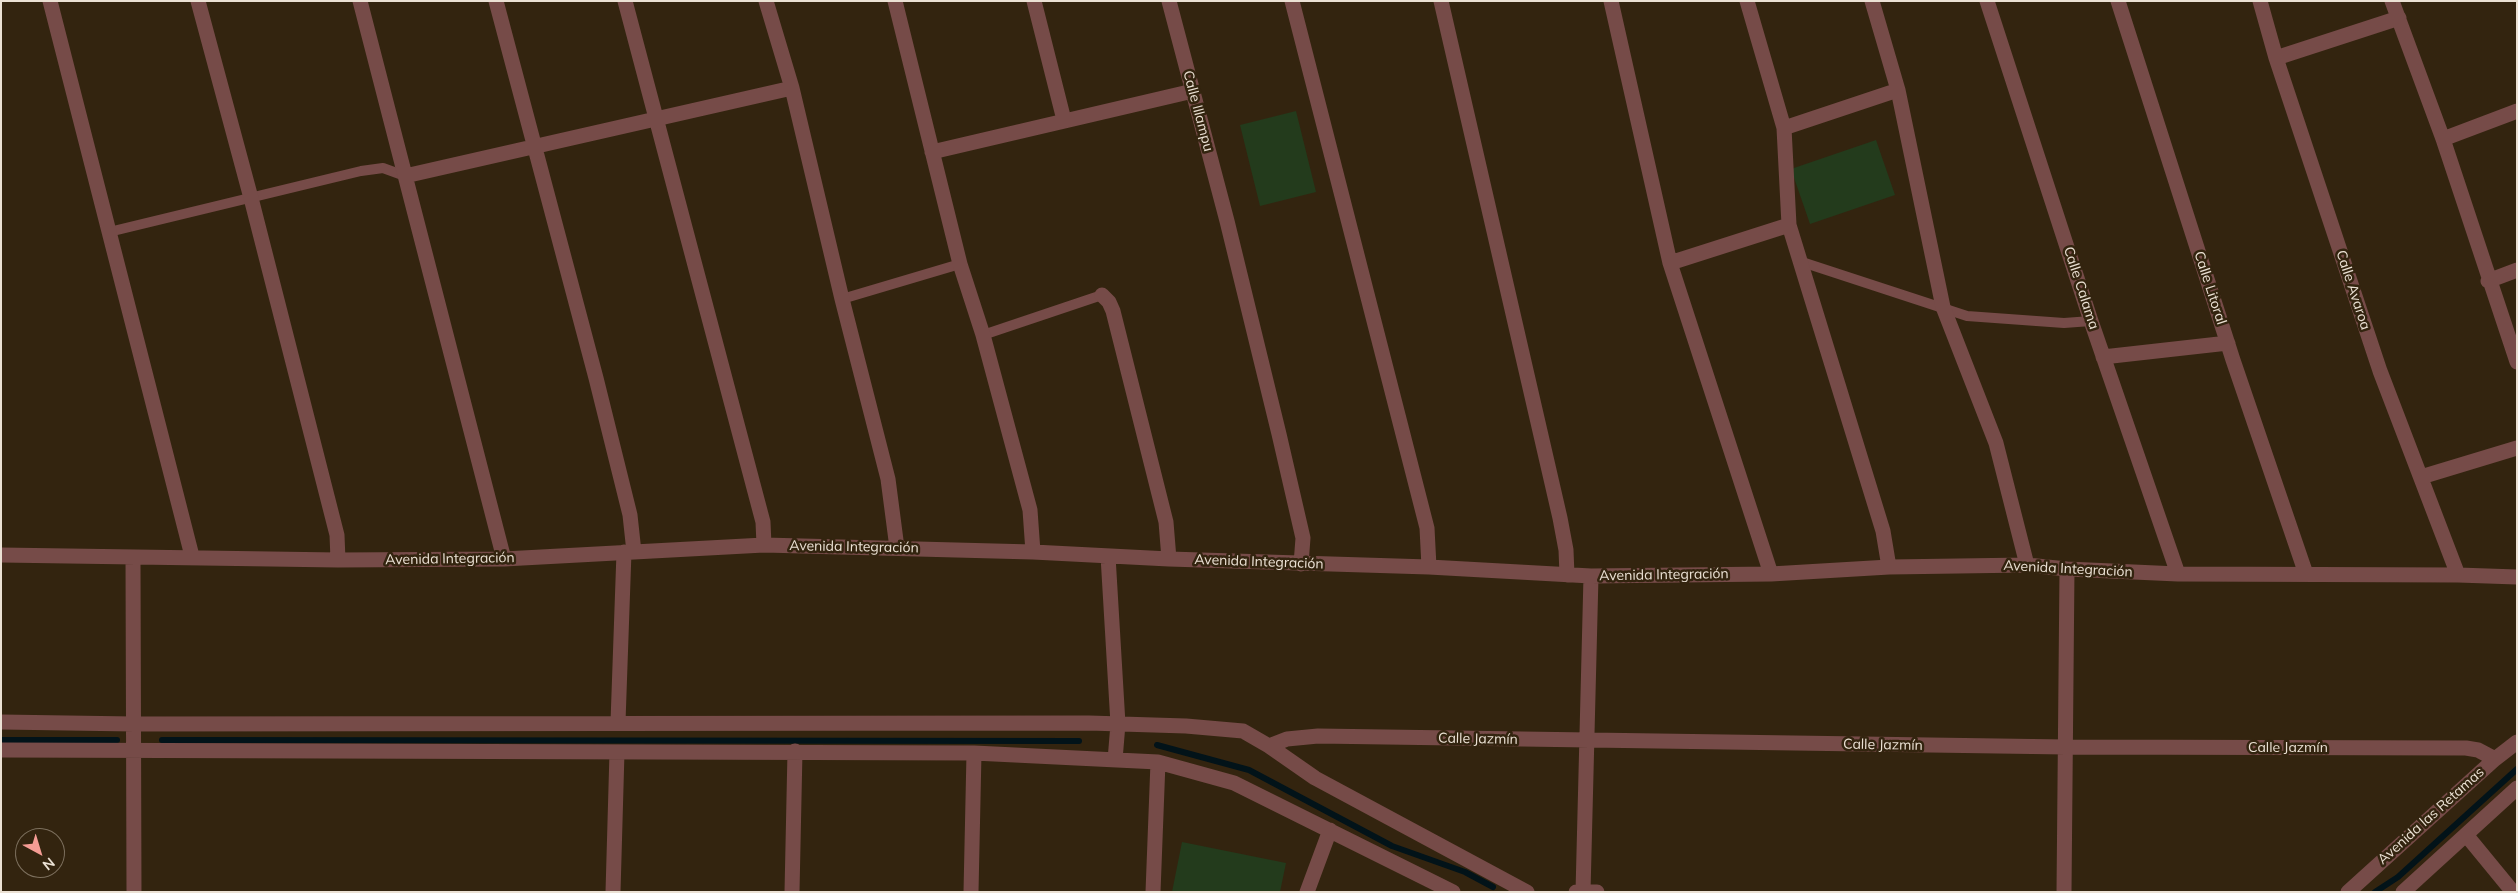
<!DOCTYPE html>
<meta charset="utf-8">
<style>
body{margin:0}
#map{position:relative;width:2518px;height:893px;overflow:hidden;background:#33240f;font-family:Mulish,sans-serif}
canvas{display:block}
.frame{position:absolute;inset:0;border:2px solid #ebe1d4;pointer-events:none}
.north{position:absolute;left:15px;top:828px;width:50px;height:50px;box-sizing:border-box;background:#33240f;border:1px solid #7d705e;border-radius:50%;rotate:141deg;font-size:14px;font-weight:700;line-height:20px;text-align:center;color:#ebe1d4}
.north::after{content:'';display:block;margin:auto;width:18px;height:22px;background:#f59c94;clip-path:polygon(50% 0,100% 100%,50% 72%,0 100%)}
</style>
<div id="map">
<canvas width="2518" height="893"></canvas>
<div class="frame"></div>
<div class="north">N</div>
</div>
<script>
const g = document.querySelector('canvas').getContext('2d');
g.lineJoin = 'round';
function fillPath(path, color) { g.fillStyle = color; g.fill(path, 'evenodd'); }
const toPath = rows => new Path2D(rows.map(r => 'M' + r).join(''));
function stroke(path, color, width, dash) { g.strokeStyle = color; g.lineWidth = width; g.lineCap = dash ? 'butt' : 'round'; g.setLineDash(dash || []); g.stroke(path); }
function label(font, color, halo, rows, align = 'center') {
  g.font = font + ' Mulish,sans-serif'; g.lineWidth = 5; g.setLineDash([]); g.textBaseline = 'middle'; g.strokeStyle = halo; g.fillStyle = color; for (const [text, x, y, turn = 0] of rows) {
    g.save(); g.translate(x, y); g.rotate((+turn || 0) * Math.PI / 180); g.textAlign = isNaN(turn) ? turn : align; if (halo) g.strokeText(text, 0, 0); g.fillText(text, 0, 0); g.restore();
  }
}
const green = toPath([
 [1296,111,1316,192,1260,206,1240,125],
 [1876,140,1895,195,1810,224,1791,169],
 [1182,842,1286,863,1280,892,1172,892]
]);
const stream = toPath([
 [1,740,117,740],
 [162,740,1079,741],
 [1157,745,1249,770,1392,846,1465,872,1493,887],
 [2375,892,2398,877,2517,769]
]);
const lane = toPath([
 [109,232,361,171,383,168,405,176],
 [1802,262,1967,316,2064,323,2091,321],
 [842,299,960,264],
 [983,335,1102,295]
]);
const street = toPath([
 [50,1,192,556],
 [198,1,251,198,337,535,338,560],
 [360,1,504,559],
 [496,1,596,378,630,515,634,552],
 [625,1,763,522,764,545],
 [766,1,792,88,842,299,888,479,897,548],
 [895,1,960,264,983,335,1030,510,1033,552],
 [1034,1,1064,120],
 [1169,1,1227,221,1279,434,1303,538,1301,564],
 [1292,1,1427,528,1429,567],
 [1441,1,1560,518,1566,550,1567,575],
 [1611,1,1670,263,1771,574],
 [1747,1,1784,128,1789,225,1883,531,1889,567],
 [1872,1,1898,90,1943,307,1996,443,2027,565],
 [1987,1,2091,321,2178,574],
 [2118,1,2233,360,2306,574],
 [2260,1,2276,58,2380,371,2458,575],
 [2392,1,2443,139,2517,362],
 [2276,58,2399,18],
 [1784,128,1898,90],
 [2443,139,2517,111],
 [932,152,1193,91],
 [405,176,792,88],
 [1670,263,1789,225],
 [2488,281,2517,270],
 [1102,295,1109,302,1113,311,1166,522,1169,559],
 [2103,357,2228,343],
 [2421,477,2517,448],
 [1,555,338,560,504,559,764,545,1033,552,1169,559,1429,567,1591,576,1771,574,1889,567,2027,565,2067,569,2178,574,2458,575,2517,577],
 [1108,556,1118,724,1115,760],
 [133,557,134,892],
 [1,722,134,724,1089,723,1186,726,1243,731,1269,746,1315,778,1527,892],
 [618,722,624,552],
 [1269,746,1287,739,1318,736,2066,747,2466,748,2478,750,2495,759],
 [1,750,974,753,1158,762,1234,783,1453,892],
 [2467,836,2513,892],
 [613,892,617,752],
 [792,892,795,751],
 [971,892,974,753],
 [1153,892,1158,762],
 [1307,892,1330,830],
 [1576,892,1597,892],
 [1583,892,1591,576],
 [2064,892,2067,569],
 [2348,892,2495,759,2517,742],
 [2403,892,2517,788]
]);
const streetNames = [
 ["Calle Illampu",1198,111,75],
 ["Calle Calama",2081,288,72],
 ["Calle Litoral",2210,288,72],
 ["Calle Avaroa",2353,290,72],
 ["Avenida Integración",854,547,1],
 ["Avenida Integración",450,559,-1],
 ["Avenida Integración",1259,562,2],
 ["Avenida Integración",2068,569,3],
 ["Avenida Integración",1664,575,-1],
 ["Calle Jazmín",1478,739,1],
 ["Calle Jazmín",1883,745,1],
 ["Calle Jazmín",2288,748],
 ["Avenida las Retamas",2431,816,-42]
];
fillPath(green, '#233b1c');
stroke(stream, '#021319', 6);
stroke(lane, '#764b48', 10);
stroke(street, '#764b48', 15);
label('14px', '#ebe1d4', '#33240f', streetNames);
</script>
